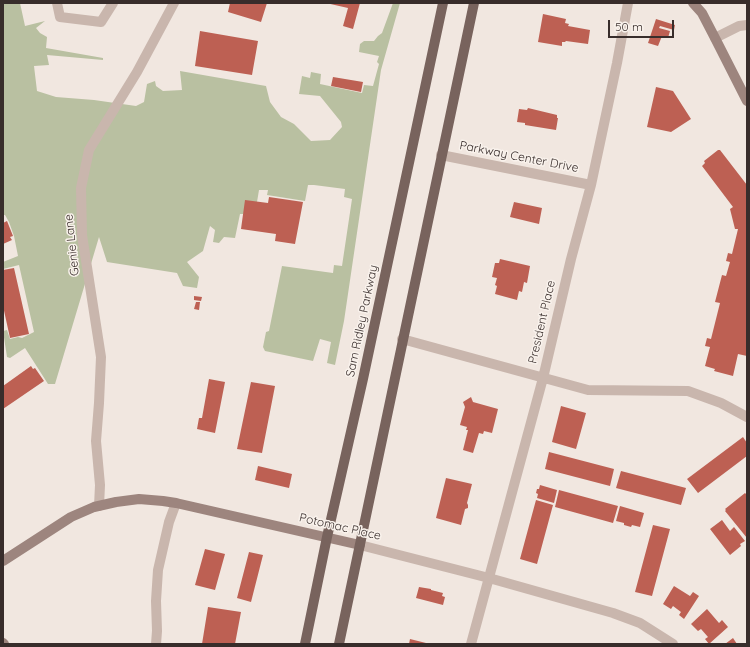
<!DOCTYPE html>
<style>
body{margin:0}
#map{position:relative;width:750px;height:647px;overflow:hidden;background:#f1e7e0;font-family:Quicksand,sans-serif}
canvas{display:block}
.frame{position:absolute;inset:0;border:4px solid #382d2b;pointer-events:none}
.scale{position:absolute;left:608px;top:20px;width:66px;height:18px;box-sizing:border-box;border:2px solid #382d2b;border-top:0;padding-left:5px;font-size:12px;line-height:14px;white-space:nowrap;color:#382d2b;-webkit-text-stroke:3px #f9f2ec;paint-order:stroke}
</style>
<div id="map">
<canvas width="750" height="647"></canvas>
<div class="frame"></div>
<div class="scale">50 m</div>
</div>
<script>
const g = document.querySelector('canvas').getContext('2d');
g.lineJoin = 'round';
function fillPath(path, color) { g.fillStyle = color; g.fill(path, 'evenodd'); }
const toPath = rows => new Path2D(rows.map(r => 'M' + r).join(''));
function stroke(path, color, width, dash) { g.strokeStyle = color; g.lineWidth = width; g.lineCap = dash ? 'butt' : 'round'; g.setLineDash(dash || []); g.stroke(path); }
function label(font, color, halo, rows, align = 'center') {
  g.font = font + ' Quicksand,sans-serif'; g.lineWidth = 3; g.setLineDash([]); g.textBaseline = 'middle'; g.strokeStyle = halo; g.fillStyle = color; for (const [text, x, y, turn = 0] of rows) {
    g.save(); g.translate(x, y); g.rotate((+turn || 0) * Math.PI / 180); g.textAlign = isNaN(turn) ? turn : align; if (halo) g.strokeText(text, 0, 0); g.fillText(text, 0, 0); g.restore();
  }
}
const green = toPath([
 [3,3,20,3,25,26,45,21,36,28,40,33,47,37,46,48,103,58,103,60,47,55,49,65,34,66,37,91,56,97,94,100,136,106,144,102,147,84,155,81,156,86,163,91,182,90,180,71,266,86,270,102,281,117,294,124,311,141,330,140,342,127,341,122,320,96,299,94,302,76,310,78,311,72,321,74,320,84,362,93,364,85,373,86,379,64,377,62,379,56,359,52,360,44,364,41,374,41,378,36,382,33,393,3,400,3,381,70,344,321,335,365,327,363,331,342,320,339,313,361,265,351,263,347,266,332,269,331,282,266,333,273,334,265,342,266,352,199,344,197,345,189,314,185,308,185,305,201,267,195,268,190,259,190,257,202,243,214,240,214,235,238,224,237,219,243,213,242,215,230,210,226,203,251,187,262,199,277,197,288,183,286,177,273,107,262,99,237,55,384,48,384,25,348,10,358,7,357,3,331,7,330,10,339,18,337,22,338,34,332,19,265,3,269,3,262,18,256,14,236,9,222,5,215,3,215]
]);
const building = toPath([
 [230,3,267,3,261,22,228,12],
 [326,3,360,3,353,29,343,26,348,8],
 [543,14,566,19,565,23,569,24,568,26,590,30,588,44,566,41,565,42,562,42,562,46,538,42],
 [656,19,675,25,674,30,660,26,659,28,670,31,668,38,662,36,658,46,648,43],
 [200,31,258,41,252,75,195,66],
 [333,77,363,82,361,92,331,86],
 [656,87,673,91,691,119,671,132,647,127],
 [528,108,557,115,557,118,558,118,556,130,525,125,525,123,517,122,519,109,527,110],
 [718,150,720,150,747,185,747,356,738,354,733,376,714,371,715,369,705,366,710,347,705,346,707,338,711,339,720,303,715,302,722,275,726,276,730,262,726,261,728,253,732,254,738,229,735,229,730,209,733,207,702,166,705,163,704,161],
 [269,197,303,202,295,244,275,241,276,234,241,229,245,200,268,203],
 [514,202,542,208,539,224,510,217],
 [7,221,13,236,10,237,12,240,3,244,3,223],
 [500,259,530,266,527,283,524,282,522,292,519,291,517,300,495,294,497,286,495,285,497,278,492,277,495,263,499,263],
 [14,268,29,334,10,338,3,306,3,270],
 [194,296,202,297,201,301,194,300],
 [196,302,200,302,199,310,194,309],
 [31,366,33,369,35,368,44,381,3,409,3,386],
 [209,379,225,382,215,433,197,429,199,418,202,418],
 [251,382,275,386,262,453,237,449],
 [471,397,473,402,498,409,492,433,484,431,483,434,479,433,473,453,463,450,468,430,466,430,467,427,460,425,465,407,463,402],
 [561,406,586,413,576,449,552,442],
 [743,437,747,443,747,456,698,493,687,479],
 [549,452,614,469,610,486,545,469],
 [258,466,292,474,289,488,255,480],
 [621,471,686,488,681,505,616,488],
 [446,478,472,484,467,503,468,505,468,508,465,509,461,525,436,518],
 [540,485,557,490,554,503,537,498,538,494,536,493,537,489,539,489],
 [559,490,618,506,613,523,555,507],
 [745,493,747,495,747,538,725,511,726,510,725,509],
 [536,500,553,505,537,564,520,559],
 [620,506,644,513,640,527,632,525,631,527,624,525,624,523,616,521],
 [722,520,730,531,734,527,745,541,740,544,741,546,730,555,710,529],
 [653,525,670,529,652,596,635,592],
 [205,549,225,554,215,590,195,585],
 [249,552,263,555,251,602,237,598],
 [674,586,690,596,693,592,699,596,684,619,679,615,681,612,673,606,671,609,663,604],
 [419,587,431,589,431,590,443,593,442,596,445,597,443,605,416,598],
 [208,607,241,612,235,644,202,644],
 [707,609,719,623,722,620,728,627,709,644,705,639,708,637,701,629,698,631,691,624],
 [733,638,737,644,725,644],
 [410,639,426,643,426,644,409,644]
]);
const street = toPath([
 [57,3,60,17,101,22,113,3],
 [715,38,739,26,747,25],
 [441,155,591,185],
 [402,339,588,390,688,391,721,403,747,417],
 [99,506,100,485,96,441,99,403,101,357,82,235,81,188,89,150,137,72,174,3],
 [360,545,489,578,613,613,640,623,673,644],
 [156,644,157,631,156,601,158,570,169,522,176,503],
 [471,644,543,378,571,259,591,185,617,63,628,3]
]);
const secondary = toPath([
 [693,3,702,13,715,38,747,101],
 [3,561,71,517,94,507,116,502,139,499,163,501,176,503,360,545],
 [3,643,4,644]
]);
const primary = toPath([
 [305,644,327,537,363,379,443,3],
 [339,644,474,3]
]);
const streetNames = [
 ["Parkway Center Drive",519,157,11],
 ["Genie Lane",72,245,-96],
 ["Sam Ridley Parkway",362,321,-78],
 ["President Place",542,322,-77],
 ["Potomac Place",340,527,13]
];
fillPath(green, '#b9c0a1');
fillPath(building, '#bd6053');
stroke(street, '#c9b6ad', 10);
stroke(secondary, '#9d857e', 10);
stroke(primary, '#78635d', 10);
label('12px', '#382d2b', '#f9f2ec', streetNames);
</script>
